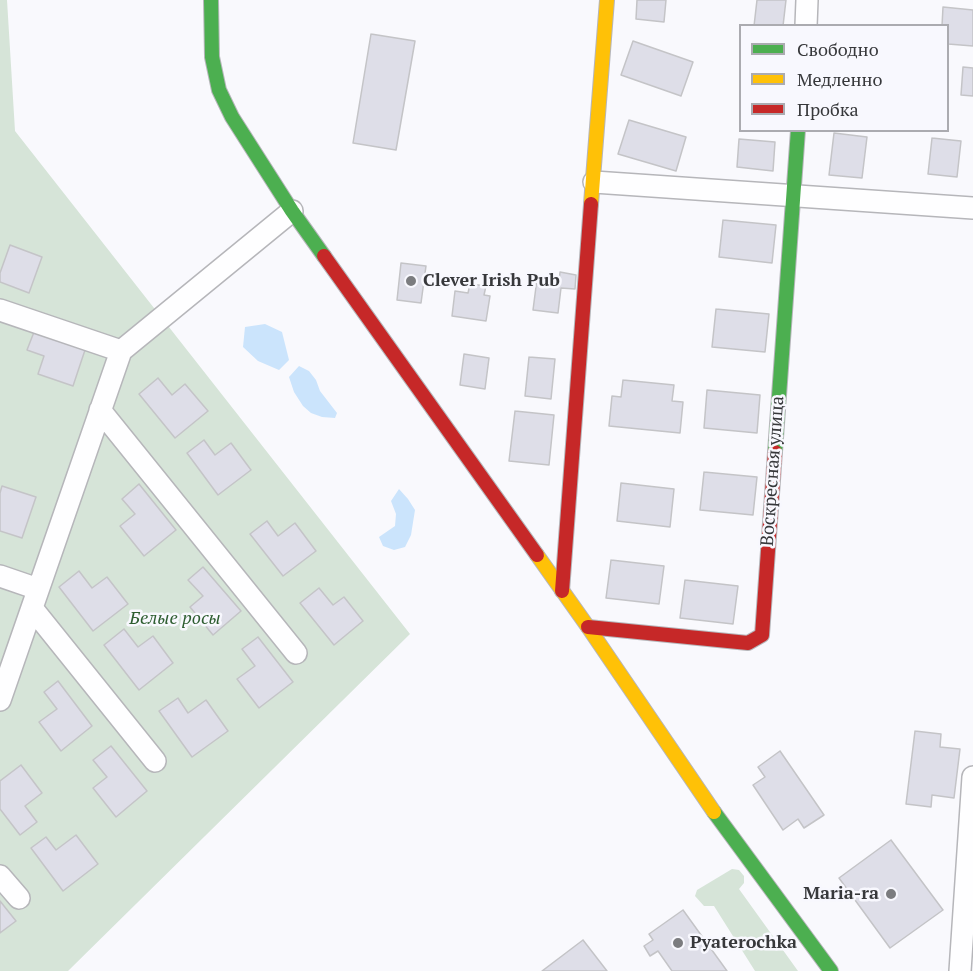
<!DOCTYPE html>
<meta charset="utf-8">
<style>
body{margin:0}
#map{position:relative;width:973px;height:971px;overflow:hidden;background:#f9f9fd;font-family:"PT Serif",serif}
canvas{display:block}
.legend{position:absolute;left:739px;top:24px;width:210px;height:108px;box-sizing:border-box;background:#f8f8fe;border:2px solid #ababb0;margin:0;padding:8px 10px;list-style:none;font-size:18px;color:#37383b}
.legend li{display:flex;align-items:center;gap:12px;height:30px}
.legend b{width:30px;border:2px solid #ababb0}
</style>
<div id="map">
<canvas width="973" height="971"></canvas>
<ul class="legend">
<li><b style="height:8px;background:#4caf50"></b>Свободно</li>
<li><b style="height:8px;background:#ffc107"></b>Медленно</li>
<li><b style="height:8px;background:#c62828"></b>Пробка</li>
</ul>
</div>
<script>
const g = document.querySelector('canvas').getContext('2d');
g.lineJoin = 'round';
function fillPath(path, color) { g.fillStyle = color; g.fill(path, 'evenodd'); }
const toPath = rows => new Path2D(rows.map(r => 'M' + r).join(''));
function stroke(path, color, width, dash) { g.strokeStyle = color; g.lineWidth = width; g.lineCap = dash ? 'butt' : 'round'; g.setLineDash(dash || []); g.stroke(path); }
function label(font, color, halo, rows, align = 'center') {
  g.font = font + ' "PT Serif",serif'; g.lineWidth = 5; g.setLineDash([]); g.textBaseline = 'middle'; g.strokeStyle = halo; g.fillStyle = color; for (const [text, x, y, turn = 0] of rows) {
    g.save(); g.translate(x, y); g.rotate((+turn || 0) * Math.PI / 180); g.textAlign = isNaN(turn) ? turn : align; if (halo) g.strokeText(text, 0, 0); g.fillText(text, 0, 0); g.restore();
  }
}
const green = toPath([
 [0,0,7,0,15,131,410,634,68,971,0,971],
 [732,869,739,870,744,876,744,883,739,889,798,971,755,971,714,906,704,906,695,896,697,890]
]);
const water = toPath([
 [265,324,282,332,289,360,279,370,258,361,243,347,245,327],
 [299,366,309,371,316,380,320,391,337,413,335,418,322,417,311,413,303,406,294,392,289,377],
 [399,489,408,499,415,510,411,535,405,547,394,550,383,546,379,537,395,526,396,514,391,501]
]);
const building = toPath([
 [637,0,666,0,664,22,636,19,637,0],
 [757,0,786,0,783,26,754,26,757,0],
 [943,7,973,10,973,46,948,44,948,26,942,26,943,7],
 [371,34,415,41,396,150,353,143,371,34],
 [633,41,693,62,681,96,621,75,633,41],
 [963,67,973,68,973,96,961,95,963,67],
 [629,120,686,137,676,171,618,154,629,120],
 [834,133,867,137,862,178,829,175,834,133],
 [932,138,961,141,957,177,928,174,932,138],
 [739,139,775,142,773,171,737,167,739,139],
 [723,220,776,225,772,263,719,257,723,220],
 [10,245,42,257,29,293,0,282,0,273,10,245],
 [401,263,426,266,421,303,397,300,401,263],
 [560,272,576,275,575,289,561,288,558,313,533,310,537,279,559,282,560,272],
 [470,284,486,286,484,295,490,296,486,321,452,316,455,291,468,293,470,284],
 [716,309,769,314,765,352,712,347,716,309],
 [34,332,85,350,73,386,38,374,44,356,27,350,34,332],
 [464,354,489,358,485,389,460,385,464,354],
 [529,357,555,359,551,399,525,396,529,357],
 [158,378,172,395,185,384,208,411,175,438,139,394,158,378],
 [623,380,674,385,672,401,683,402,680,433,609,426,612,396,621,397,623,380],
 [707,390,760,395,757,433,704,428,707,390],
 [515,411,554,415,549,465,509,461,515,411],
 [204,440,215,455,231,443,251,470,218,495,187,453,204,440],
 [704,472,757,477,753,515,700,510,704,472],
 [621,483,674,489,670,527,617,521,621,483],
 [139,484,176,530,144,556,120,526,135,514,122,499,139,484],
 [2,486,36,497,22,538,0,531,0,493,2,486],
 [267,521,278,536,295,523,316,551,283,576,250,534,267,521],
 [611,560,664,566,659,604,606,598,611,560],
 [203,567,241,611,213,635,190,607,203,596,188,580,203,567],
 [79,571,92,588,107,577,128,604,93,631,59,587,79,571],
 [685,580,738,586,733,624,680,618,685,580],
 [319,588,333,605,344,597,363,621,334,645,300,603,319,588],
 [124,629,138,647,153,636,173,663,139,690,104,645,124,629],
 [258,637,293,682,259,708,237,679,255,666,242,649,258,637],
 [58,681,92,726,61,751,39,722,57,709,44,692,58,681],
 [178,698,188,713,206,700,228,731,192,757,159,711,178,698],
 [915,731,941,734,940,747,960,749,954,798,932,795,931,807,906,804,915,731],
 [111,746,147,791,116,817,93,788,107,777,93,760,111,746],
 [780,751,824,815,804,828,798,819,783,830,753,785,765,777,758,767,780,751],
 [21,765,42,793,25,806,37,822,20,835,0,809,0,781,21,765],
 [76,835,98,864,63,891,31,848,46,837,56,850,76,835],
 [891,840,943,910,890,948,839,878,891,840],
 [0,901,16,921,0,933,0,901],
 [683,910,727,971,672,971,658,951,650,956,644,946,653,940,649,934,683,910],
 [583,940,607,971,542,971,583,940]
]);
const street = toPath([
 [806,26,807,0],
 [594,182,973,208],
 [0,310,121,351],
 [100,410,296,653],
 [0,576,38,589],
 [32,608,155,761],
 [0,700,121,351,292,211],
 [0,876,19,898],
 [960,971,973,777]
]);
const fast = toPath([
 [211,0,212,57,219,90,232,117,292,211,324,256],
 [775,452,798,130],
 [714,812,831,971]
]);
const slow = toPath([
 [591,204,607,0],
 [537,555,588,627,714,812]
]);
const jam = toPath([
 [324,256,537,555],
 [562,591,591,204],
 [588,627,748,643,762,635,775,452]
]);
const markers = [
 [411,281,6,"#7b7c7f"],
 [891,894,6,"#7b7c7f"],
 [678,943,6,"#7b7c7f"]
];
const poiNames = [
 ["Clever Irish Pub",423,281],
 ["Maria-ra",879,894,"right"],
 ["Pyaterochka",690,943]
];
const streetNames = [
 ["Воскресная улица",773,471,-86]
];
const parkNames = [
 ["Белые росы",175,619]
];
fillPath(green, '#d6e4d8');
fillPath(water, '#cbe4fc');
fillPath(building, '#dedee8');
stroke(building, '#c4c4c7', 1.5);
stroke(street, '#b6b6ba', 24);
stroke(fast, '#b6b6ba', 16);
stroke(slow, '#b6b6ba', 16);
stroke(jam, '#b6b6ba', 16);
stroke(street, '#fefeff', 21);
stroke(fast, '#4caf50', 14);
stroke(slow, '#ffc107', 14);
stroke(jam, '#c62828', 14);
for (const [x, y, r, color] of markers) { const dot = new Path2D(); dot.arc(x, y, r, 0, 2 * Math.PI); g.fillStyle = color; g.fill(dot); stroke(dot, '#f8f8fe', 2); }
label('bold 18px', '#37383b', '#f8f8fe', poiNames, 'left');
label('18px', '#37383b', '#f8f8fe', streetNames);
label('italic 18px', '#2d5d30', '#f8f8fe', parkNames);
</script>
